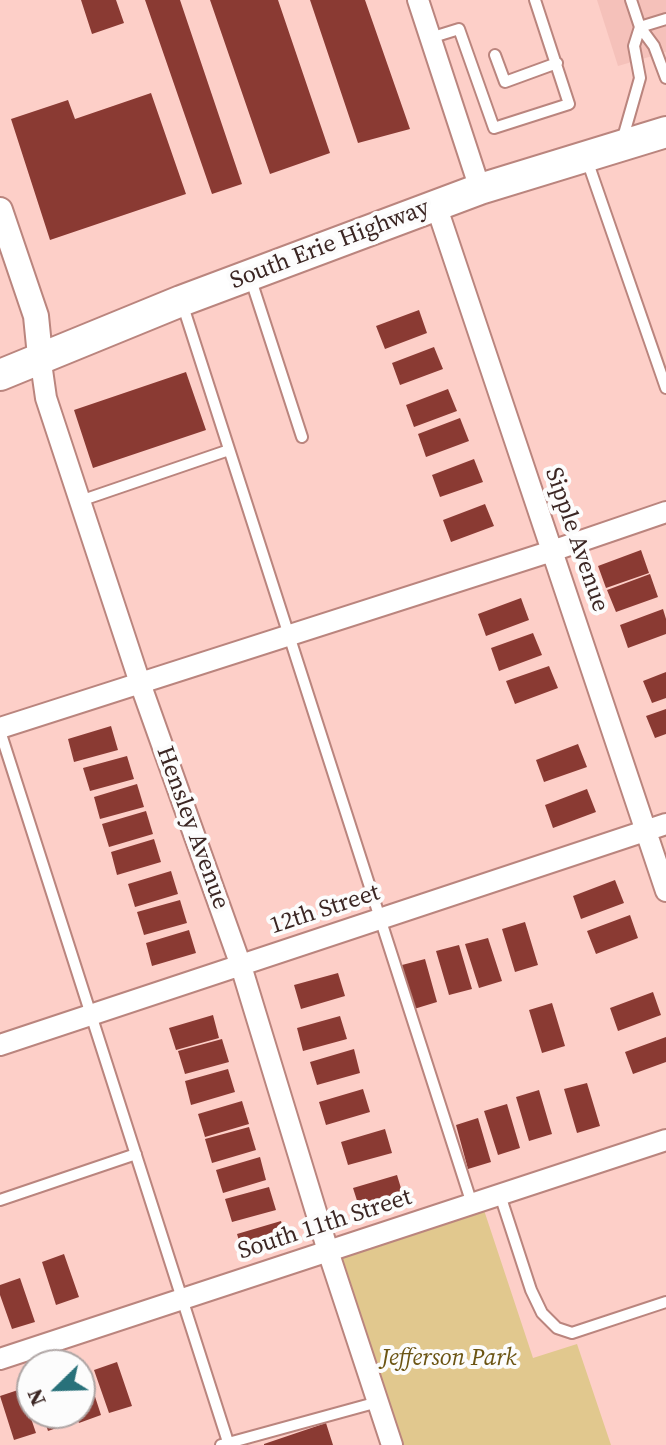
<!DOCTYPE html>
<style>
body{margin:0}
#map{position:relative;width:666px;height:1445px;overflow:hidden;background:#fdcfc8;font-family:"Source Serif 4",serif}
canvas{display:block}
.north{position:absolute;left:16px;top:1349px;width:80px;height:80px;box-sizing:border-box;background:#fcfcfc;border:2px solid #afa6a5;border-radius:50%;rotate:247deg;font-size:22px;font-weight:700;line-height:32px;text-align:center;color:#3b2623}
.north::after{content:'';display:block;margin:auto;width:28px;height:36px;background:#28717a;clip-path:polygon(50% 0,100% 100%,50% 72%,0 100%)}
</style>
<div id="map">
<canvas width="666" height="1445"></canvas>
<div class="north">N</div>
</div>
<script>
const g = document.querySelector('canvas').getContext('2d');
g.lineJoin = 'round';
function fillPath(path, color) { g.fillStyle = color; g.fill(path, 'evenodd'); }
const toPath = rows => new Path2D(rows.map(r => 'M' + r).join(''));
function stroke(path, color, width, dash) { g.strokeStyle = color; g.lineWidth = width; g.lineCap = dash ? 'butt' : 'round'; g.setLineDash(dash || []); g.stroke(path); }
function label(font, color, halo, rows, align = 'center') {
  g.font = font + ' "Source Serif 4",serif'; g.lineWidth = 8; g.setLineDash([]); g.textBaseline = 'middle'; g.strokeStyle = halo; g.fillStyle = color; for (const [text, x, y, turn = 0] of rows) {
    g.save(); g.translate(x, y); g.rotate((+turn || 0) * Math.PI / 180); g.textAlign = isNaN(turn) ? turn : align; if (halo) g.strokeText(text, 0, 0); g.fillText(text, 0, 0); g.restore();
  }
}
const built = toPath([
 [597,0,666,0,666,52,618,66]
]);
const green = toPath([
 [481,1201,533,1358,577,1344,611,1445,392,1445,328,1251]
]);
const building = toPath([
 [81,0,116,0,124,23,92,34],
 [145,0,180,0,242,184,212,194],
 [210,0,278,0,330,153,270,174],
 [310,0,365,0,410,129,358,143],
 [151,93,186,194,50,240,11,119,68,100,75,119],
 [419,310,427,333,385,349,376,326],
 [434,347,443,369,400,385,392,363],
 [186,372,206,430,93,468,74,410],
 [448,389,457,411,414,427,406,405],
 [460,418,469,441,426,457,418,434],
 [474,459,483,482,440,497,432,475],
 [485,504,494,526,451,542,443,520],
 [641,550,649,573,606,588,598,566],
 [650,574,658,597,616,612,607,590],
 [521,598,529,620,486,636,478,614],
 [663,609,666,619,666,634,628,648,620,625],
 [533,633,542,655,499,671,491,648],
 [549,666,558,688,515,704,506,681],
 [666,672,666,698,652,703,643,681],
 [666,709,666,734,655,738,646,716],
 [111,726,118,750,74,762,68,739],
 [578,744,587,767,544,782,536,760],
 [127,756,134,779,90,791,83,768],
 [137,784,144,807,100,819,94,797],
 [587,789,596,812,553,828,545,805],
 [146,811,153,834,109,847,102,824],
 [154,839,161,862,117,875,111,852],
 [171,871,178,894,135,907,128,884],
 [615,880,624,903,581,919,573,896],
 [180,900,187,923,144,935,137,912],
 [630,915,638,938,596,954,587,931],
 [525,922,538,965,515,972,502,929],
 [189,930,196,953,152,966,146,943],
 [488,938,502,981,479,988,465,944],
 [459,945,472,989,449,995,436,951],
 [425,959,437,1002,414,1009,402,965],
 [338,973,345,996,301,1009,294,985],
 [653,992,661,1015,618,1031,610,1008],
 [552,1003,565,1046,542,1053,529,1010],
 [213,1015,219,1038,176,1050,169,1028],
 [340,1016,347,1039,303,1051,297,1028],
 [666,1037,666,1062,633,1074,625,1052],
 [222,1039,229,1062,185,1074,178,1051],
 [354,1049,360,1073,317,1085,310,1062],
 [228,1069,235,1092,191,1105,185,1081],
 [587,1083,600,1126,577,1133,564,1089],
 [363,1089,370,1112,326,1125,319,1102],
 [539,1090,552,1134,529,1141,516,1097],
 [242,1101,249,1124,205,1137,198,1114],
 [507,1104,520,1148,498,1155,484,1111],
 [478,1118,491,1162,468,1169,456,1125],
 [249,1127,256,1150,212,1163,205,1139],
 [385,1129,392,1153,348,1165,341,1142],
 [260,1157,266,1180,223,1193,216,1170],
 [397,1175,404,1198,360,1210,353,1188],
 [269,1187,276,1210,232,1222,225,1199],
 [281,1221,288,1244,244,1257,237,1234],
 [64,1254,79,1297,56,1305,42,1262],
 [20,1278,35,1322,12,1329,0,1295,0,1285],
 [117,1362,132,1406,109,1413,94,1370],
 [87,1372,101,1415,79,1423,75,1413,80,1413,80,1374],
 [21,1389,36,1433,14,1440,0,1396],
 [42,1413,68,1413,71,1423,48,1431],
 [326,1423,333,1445,264,1445,264,1444]
]);
const service = toPath([
 [631,0,640,27,654,46,666,78],
 [640,27,666,19],
 [430,38,459,29,494,128,569,104,535,0],
 [495,55,505,82,557,63],
 [622,141,640,78,634,46,640,27],
 [587,160,666,388],
 [250,277,302,437],
 [182,303,472,1204],
 [80,501,229,450],
 [0,731,228,1442],
 [500,1195,531,1290,542,1313,557,1328,572,1333,666,1302],
 [0,1200,136,1154],
 [221,1445,378,1402]
]);
const minor = toPath([
 [418,0,480,189],
 [436,205,666,891],
 [40,356,46,398,140,683,241,966,328,1251,392,1445],
 [0,728,552,551,666,512],
 [0,1045,666,824],
 [0,1359,666,1140]
]);
const tertiary = toPath([
 [0,210,36,316,40,356]
]);
const primary = toPath([
 [0,375,181,301,480,189,666,132]
]);
const streetNames = [
 ["South Erie Highway",330,245,-21],
 ["Sipple Avenue",576,540,71],
 ["Hensley Avenue",192,828,70],
 ["12th Street",325,910,-18],
 ["South 11th Street",325,1225,-18]
];
const parkNames = [
 ["Jefferson Park",449,1359]
];
fillPath(built, '#f5c1ba');
fillPath(green, '#e1c88e');
fillPath(building, '#8a3a33');
stroke(service, '#ba857e', 14);
stroke(minor, '#ba857e', 24);
stroke(tertiary, '#ba857e', 28);
stroke(primary, '#ba857e', 34);
stroke(service, '#fff', 10);
stroke(minor, '#fff', 20);
stroke(tertiary, '#fff', 24);
stroke(primary, '#fff', 30);
label('24px', '#3b2623', '#fcfcfc', streetNames);
label('italic 24px', '#6b5413', '#fcfcfc', parkNames);
</script>
